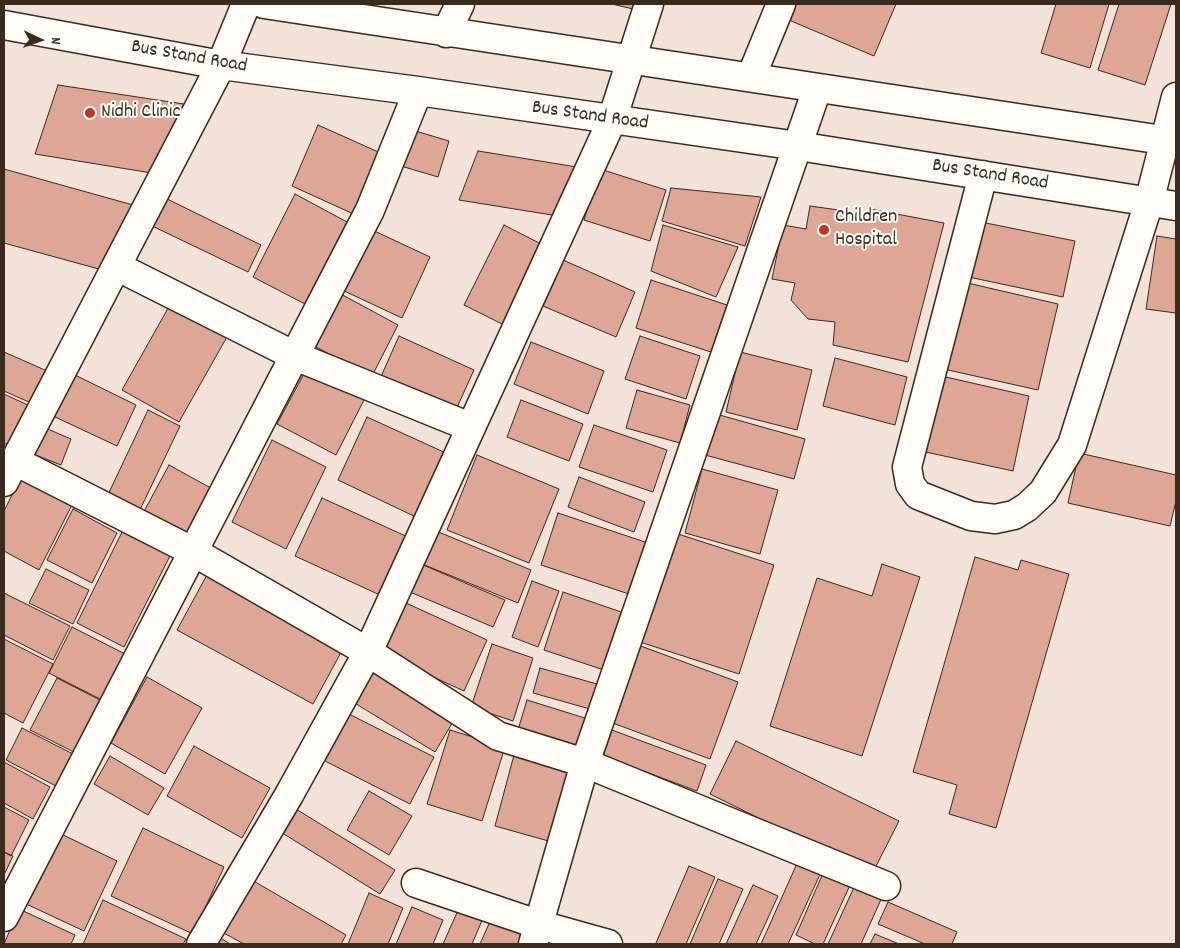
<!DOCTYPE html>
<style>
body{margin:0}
#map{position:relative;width:1180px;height:948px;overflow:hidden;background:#f3e2da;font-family:Dekko,sans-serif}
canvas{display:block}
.frame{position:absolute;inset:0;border:5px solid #3b2a1e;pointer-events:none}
.north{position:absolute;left:15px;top:15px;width:50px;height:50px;-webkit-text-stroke:4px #fdfcf7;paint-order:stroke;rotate:93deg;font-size:14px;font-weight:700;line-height:20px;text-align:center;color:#3b2a1e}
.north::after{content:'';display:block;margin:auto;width:18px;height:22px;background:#3b2a1e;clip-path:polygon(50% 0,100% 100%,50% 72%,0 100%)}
</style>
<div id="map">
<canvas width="1180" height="948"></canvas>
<div class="frame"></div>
<div class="north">N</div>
</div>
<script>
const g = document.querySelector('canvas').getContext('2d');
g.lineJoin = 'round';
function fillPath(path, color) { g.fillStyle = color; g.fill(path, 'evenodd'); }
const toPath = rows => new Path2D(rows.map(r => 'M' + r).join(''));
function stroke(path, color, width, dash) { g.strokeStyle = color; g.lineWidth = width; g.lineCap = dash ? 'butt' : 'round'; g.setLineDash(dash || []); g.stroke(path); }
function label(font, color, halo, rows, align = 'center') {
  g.font = font + ' Dekko,sans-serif'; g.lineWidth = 4; g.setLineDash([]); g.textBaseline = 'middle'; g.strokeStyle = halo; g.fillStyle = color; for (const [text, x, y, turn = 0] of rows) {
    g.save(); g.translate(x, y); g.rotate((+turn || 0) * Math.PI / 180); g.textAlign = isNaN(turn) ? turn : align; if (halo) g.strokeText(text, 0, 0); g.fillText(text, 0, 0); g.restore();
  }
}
const building = toPath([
 [612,4,635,4,633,9,612,4],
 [782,4,896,4,874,56,777,15,782,4],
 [1056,4,1109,4,1090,68,1041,53,1056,4],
 [1119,4,1171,4,1145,85,1098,70,1119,4],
 [58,85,184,104,158,174,35,154,58,85],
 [318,125,385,155,358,216,292,186,318,125],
 [412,130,449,141,438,177,401,166,412,130],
 [478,151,577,167,558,216,459,200,478,151],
 [4,169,133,205,106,271,4,243,4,169],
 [600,169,666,190,650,241,584,220,600,169],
 [671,188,761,197,745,246,662,221,671,188],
 [295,194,347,222,305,304,253,277,295,194],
 [161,196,261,245,248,272,148,224,161,196],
 [810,206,867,214,870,209,944,223,908,362,833,345,835,322,808,319,791,300,795,283,772,279,783,225,806,229,810,206],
 [976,221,1075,241,1063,297,964,276,976,221],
 [504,225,543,245,504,325,464,305,504,225],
 [663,225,738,247,716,297,651,271,663,225],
 [368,228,430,257,402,318,340,289,368,228],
 [1157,236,1176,239,1176,313,1146,309,1157,236],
 [563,260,635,292,616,337,543,306,563,260],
 [651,280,727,305,711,352,636,328,651,280],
 [959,281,1058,304,1038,390,939,368,959,281],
 [339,293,398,325,372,376,312,345,339,293],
 [171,303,228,335,179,422,122,390,171,303],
 [399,336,474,370,454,414,379,381,399,336],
 [640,336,700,356,686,399,625,379,640,336],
 [531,342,604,371,588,414,514,384,531,342],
 [4,352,54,374,40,407,4,391,4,352],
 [740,352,812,370,797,430,726,412,740,352],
 [835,358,907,377,895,425,823,406,835,358],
 [307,368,365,398,336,455,277,424,307,368],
 [73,374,136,405,117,446,53,416,73,374],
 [937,375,1029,396,1013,471,921,451,937,375],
 [637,390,690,405,680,443,626,428,637,390],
 [4,394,32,407,13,448,4,443,4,394],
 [521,400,583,424,569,461,507,437,521,400],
 [148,410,180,426,137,516,105,501,148,410],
 [716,414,805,439,794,479,705,455,716,414],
 [367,417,448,454,418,518,338,480,367,417],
 [594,425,667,450,653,492,579,467,594,425],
 [43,427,71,439,61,465,33,454,43,427],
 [272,440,326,467,286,549,232,522,272,440],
 [1079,453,1176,475,1176,501,1170,526,1068,503,1079,453],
 [477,455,559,489,529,563,447,530,477,455],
 [169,465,218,492,190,543,141,517,169,465],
 [702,469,778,490,760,554,685,533,702,469],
 [579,477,645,502,634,532,568,507,579,477],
 [20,479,72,505,39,570,4,551,4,511,20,479],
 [322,498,410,538,382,596,295,556,322,498],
 [73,509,117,533,92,583,47,560,73,509],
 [558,513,648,543,632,595,541,565,558,513],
 [125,526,173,550,124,647,77,623,125,526],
 [436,531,531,570,518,603,422,564,436,531],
 [675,533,774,565,739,674,640,642,675,533],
 [975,557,1018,570,1021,560,1069,574,996,828,949,814,957,785,913,772,975,557],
 [421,564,505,600,493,627,410,592,421,564],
 [882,564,920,577,862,756,770,726,817,578,872,596,882,564],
 [46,569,89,590,73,624,29,603,46,569],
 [208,573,344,647,313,704,177,630,208,573],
 [532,581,559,591,538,647,512,637,532,581],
 [563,592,624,613,604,670,544,650,563,592],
 [4,593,70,626,53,660,4,635,4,593],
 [406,603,487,640,464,691,383,654,406,603],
 [72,627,129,656,106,702,49,673,72,627],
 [4,639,53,664,23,723,4,713,4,639],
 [492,644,533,658,513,721,471,707,492,644],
 [638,645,738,682,710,759,610,722,638,645],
 [370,662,454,720,435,752,348,699,370,662],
 [540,668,597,684,590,709,533,693,540,668],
 [147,677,202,708,165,774,111,743,147,677],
 [57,678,100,700,74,752,30,730,57,678],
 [527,700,588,719,578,752,517,733,527,700],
 [343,711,434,757,410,804,319,758,343,711],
 [22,728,73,754,56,786,6,760,22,728],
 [450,730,505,747,482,821,427,804,450,730],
 [612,730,706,765,697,791,603,756,612,730],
 [736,741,899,821,872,874,710,794,736,741],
 [194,746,270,788,242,838,167,796,194,746],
 [514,755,571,770,552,842,495,826,514,755],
 [110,756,164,788,148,815,94,784,110,756],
 [4,762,50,787,33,819,4,803,4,762],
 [369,791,412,816,389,855,347,830,369,791],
 [291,806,395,870,380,894,276,829,291,806],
 [4,807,29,820,11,856,4,852,4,807],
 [143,828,224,867,193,934,111,896,143,828],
 [57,832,117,861,84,931,24,903,57,832],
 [4,852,13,856,4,875,4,852],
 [799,859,822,870,788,944,761,944,799,859],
 [689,866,715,877,686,944,659,944,656,943,689,866],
 [824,871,851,883,823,944,815,944,796,935,824,871],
 [718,879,743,889,719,944,690,944,718,879],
 [252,880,346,935,341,944,244,944,222,932,252,880],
 [856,883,883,895,861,944,828,944,856,883],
 [753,885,778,896,756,944,726,944,753,885],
 [369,893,403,908,388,944,348,944,369,893],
 [103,900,186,939,183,944,83,944,103,900],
 [888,902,957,932,952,944,925,944,878,924,888,902],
 [412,907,443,920,433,944,396,944,412,907],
 [459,908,483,918,472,944,443,944,459,908],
 [19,909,75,935,71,944,4,944,19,909],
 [492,917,524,932,519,944,480,944,492,917],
 [875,934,899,944,870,944,875,934],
 [219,937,230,944,215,944,219,937]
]);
const minor = toPath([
 [264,4,1176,142],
 [4,25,221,65,418,91,798,146,1176,206],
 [446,33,460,4],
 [751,77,781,4],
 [983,175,907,467,910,484,918,495,971,516,995,519,1014,515,1027,507,1043,492,1072,445,1149,202,1176,97],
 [118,267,295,356,470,427],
 [15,461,192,551,368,652,498,736,585,763,886,886],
 [4,482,221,65,246,4],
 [416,883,540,925,608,944],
 [4,917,370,210,418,91],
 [201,944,289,795,368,652,612,120,649,4],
 [533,944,585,763,817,89]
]);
const markers = [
 [90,113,6,"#c8321e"],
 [824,230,6,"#c8321e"]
];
const streetNames = [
 ["Bus Stand Road",189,58,10],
 ["Bus Stand Road",590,117,8],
 ["Bus Stand Road",990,176,9]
];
const poiNames = [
 ["Nidhi Clinic",101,113],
 ["Children",835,218],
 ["Hospital",835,241]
];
fillPath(building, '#dda695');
stroke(building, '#3b2a1e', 1);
stroke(minor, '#3b2a1e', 31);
stroke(minor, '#fdfcf7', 28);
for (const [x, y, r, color] of markers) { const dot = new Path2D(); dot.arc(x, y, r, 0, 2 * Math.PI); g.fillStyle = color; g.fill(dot); stroke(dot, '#fdfcf7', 2); }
label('20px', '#3b2a1e', '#fdfcf7', streetNames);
label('20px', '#3b2a1e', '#fdfcf7', poiNames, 'left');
</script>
